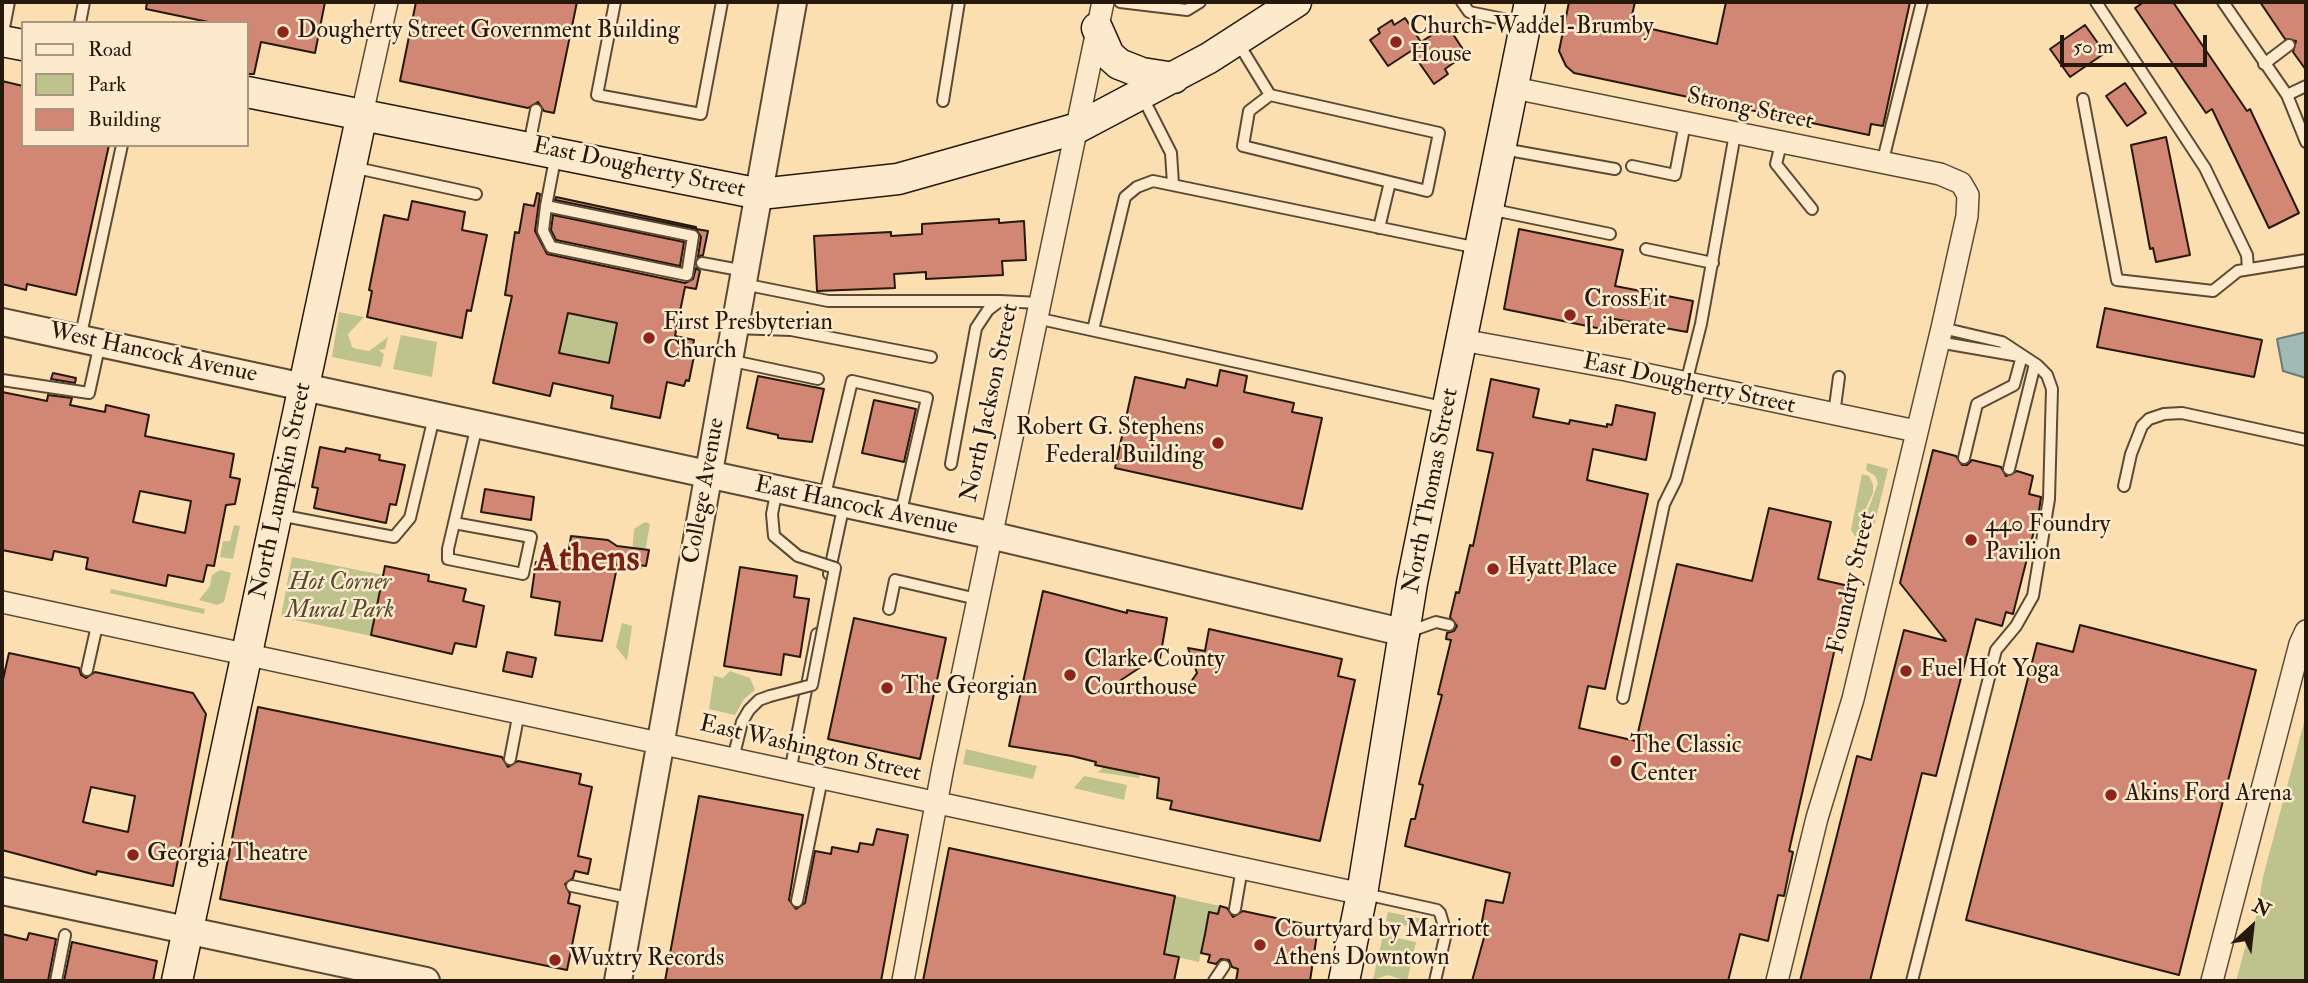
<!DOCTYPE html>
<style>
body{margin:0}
#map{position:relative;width:2308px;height:983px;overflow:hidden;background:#fcdfb1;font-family:"IM FELL Double Pica",serif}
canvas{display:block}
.frame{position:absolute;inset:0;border:4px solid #26180d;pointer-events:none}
.legend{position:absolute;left:21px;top:21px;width:228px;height:126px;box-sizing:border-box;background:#fdeacc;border:2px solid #a79680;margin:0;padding:9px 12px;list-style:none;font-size:21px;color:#26180d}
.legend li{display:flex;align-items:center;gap:14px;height:35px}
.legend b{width:35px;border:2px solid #a79680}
.north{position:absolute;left:2217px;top:892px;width:70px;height:70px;-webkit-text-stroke:5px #fdeacc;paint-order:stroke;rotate:27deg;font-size:19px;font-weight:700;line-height:28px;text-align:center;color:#26180d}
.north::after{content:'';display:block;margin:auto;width:24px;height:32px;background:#26180d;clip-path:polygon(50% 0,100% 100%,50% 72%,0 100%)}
.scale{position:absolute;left:2060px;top:35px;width:147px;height:32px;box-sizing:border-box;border:4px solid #26180d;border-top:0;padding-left:9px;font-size:21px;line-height:24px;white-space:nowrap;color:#26180d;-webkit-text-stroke:5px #fdeacc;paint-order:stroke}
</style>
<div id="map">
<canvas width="2308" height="983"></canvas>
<div class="frame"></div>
<ul class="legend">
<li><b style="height:9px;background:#fdeacc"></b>Road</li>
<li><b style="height:19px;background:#bec28c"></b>Park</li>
<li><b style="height:19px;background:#d28674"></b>Building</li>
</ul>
<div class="north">N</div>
<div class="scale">50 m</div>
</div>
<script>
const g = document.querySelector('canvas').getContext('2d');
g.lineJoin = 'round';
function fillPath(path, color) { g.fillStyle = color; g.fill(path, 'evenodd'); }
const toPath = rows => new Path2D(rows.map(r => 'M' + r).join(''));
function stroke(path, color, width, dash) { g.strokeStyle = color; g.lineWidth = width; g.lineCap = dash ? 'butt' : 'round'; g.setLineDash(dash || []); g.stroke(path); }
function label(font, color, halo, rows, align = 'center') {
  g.font = font + ' "IM FELL Double Pica",serif'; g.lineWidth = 5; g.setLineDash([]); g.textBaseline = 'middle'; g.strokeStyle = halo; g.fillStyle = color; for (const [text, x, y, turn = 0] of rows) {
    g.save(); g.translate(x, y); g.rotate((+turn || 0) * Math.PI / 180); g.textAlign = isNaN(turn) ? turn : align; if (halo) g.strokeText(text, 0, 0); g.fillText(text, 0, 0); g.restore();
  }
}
const green = toPath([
 [569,307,617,323,609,363,559,353],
 [339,312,364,317,348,334,352,347,357,349,369,351,388,337,385,349,379,350,384,354,381,367,332,357],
 [401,335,437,342,432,377,393,369],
 [1867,463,1888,469,1873,530,1863,524,1878,483,1875,476,1866,470],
 [1862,474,1869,476,1873,484,1873,493,1859,523,1862,531,1872,534,1870,539,1855,536,1851,530],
 [645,522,650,524,642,569,631,569,634,529],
 [234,525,240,526,233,559,220,557,223,541,230,541],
 [292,557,383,575,371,636,281,617],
 [220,570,231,573,224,602,217,605,199,600,210,586,212,575],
 [111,589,205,609,204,614,110,593],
 [622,623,632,626,627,661,616,647],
 [730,671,750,678,755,690,744,699,735,715,709,709,714,676,723,678],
 [1149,689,1158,691,1139,778,1097,772,1101,770],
 [2306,715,2306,981,2236,981,2249,933,2253,934,2263,877],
 [966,749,1037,766,1033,779,963,764],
 [1084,776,1127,785,1124,800,1074,788],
 [1175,896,1220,906,1218,914,1209,912,1199,962,1164,954],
 [1388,912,1423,919,1429,931,1386,921],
 [1383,935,1416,942,1407,981,1388,975,1373,980]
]);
const water = toPath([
 [2306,332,2306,378,2283,371,2277,339,2306,332]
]);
const building = toPath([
 [147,2,325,2,315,53,261,42,254,74,247,74,247,23,213,23,146,9,147,2],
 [416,2,577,2,554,113,544,111,538,102,528,108,400,81,416,2],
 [1569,2,1635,2,1630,24,1717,44,1726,2,1910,2,1883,126,1871,124,1869,135,1574,73,1566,66,1559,51,1569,2],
 [2144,2,2173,2,2247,111,2250,109,2299,213,2269,228,2212,109,2206,113,2135,8,2144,2],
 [2260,2,2306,2,2306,70,2293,52,2296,41,2285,39,2260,2],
 [1405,18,1421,42,1447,25,1466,54,1445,69,1448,74,1434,84,1411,51,1388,66,1370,40,1380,33,1378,29,1392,20,1394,25,1405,18],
 [2085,25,2105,53,2070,77,2050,49,2085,25],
 [2,81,23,86,23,145,109,145,76,295,27,284,26,290,2,284,2,81],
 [2125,83,2146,113,2127,126,2106,96,2125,83],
 [2166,137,2190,255,2156,262,2153,248,2150,249,2131,145,2166,137],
 [537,193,540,194,535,231,547,254,685,283,693,279,696,268,700,271,696,289,685,287,675,336,694,340,693,345,696,346,689,381,686,380,684,386,667,382,660,418,611,408,613,396,553,383,550,396,493,383,512,296,505,295,515,232,519,233,524,204,534,206,537,193],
 [568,313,617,323,609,363,559,353,568,313],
 [556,197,696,227,696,229,555,200,556,197],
 [412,201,465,212,462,230,487,235,471,311,467,310,462,338,367,317,372,291,369,290,384,215,408,220,412,201],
 [553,215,684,242,680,266,556,240,551,230,553,215],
 [999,219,999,223,1024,221,1026,260,1002,261,1003,275,926,279,926,272,894,274,895,288,817,291,814,236,891,232,891,236,922,234,922,224,999,219],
 [696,229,708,231,703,255,698,257,701,237,696,229],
 [1519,229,1623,250,1615,286,1693,301,1687,332,1609,318,1607,330,1504,309,1519,229],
 [2105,308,2262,340,2254,377,2097,347,2105,308],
 [1220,370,1247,376,1244,392,1294,403,1292,412,1322,418,1302,509,1115,468,1135,377,1185,388,1187,379,1217,386,1220,370],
 [53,373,76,378,75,383,51,379,53,373],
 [758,376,824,389,812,442,785,439,778,438,778,435,747,428,758,376],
 [1491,379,1539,389,1533,417,1569,424,1570,420,1607,427,1607,424,1612,425,1616,405,1655,413,1646,460,1593,449,1587,480,1648,494,1605,689,1588,686,1579,728,1636,741,1677,564,1752,581,1769,508,1831,522,1818,579,1849,586,1789,851,1793,852,1784,896,1778,895,1768,941,1740,934,1728,981,1472,981,1485,934,1480,932,1486,900,1503,903,1510,873,1405,846,1411,819,1415,819,1423,785,1419,784,1442,695,1438,694,1451,640,1446,639,1447,633,1454,631,1457,626,1450,617,1456,592,1459,593,1470,545,1473,546,1493,453,1477,450,1491,379],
 [2,392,47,401,48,395,72,398,70,405,105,412,106,405,149,415,145,436,234,454,230,477,240,479,235,504,226,505,214,566,207,565,203,582,168,575,166,586,86,569,88,558,54,551,52,560,2,550,2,392],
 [140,491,191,501,185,533,133,522,140,491],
 [874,400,916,409,904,462,862,453,874,400],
 [320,447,345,452,346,448,380,455,379,460,405,465,396,505,390,504,386,523,314,508,318,488,312,487,320,447],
 [1933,450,1956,456,1962,465,1967,465,1972,460,2001,467,2006,476,2017,471,2033,476,2029,494,2041,497,2039,511,2013,614,2006,612,2002,626,1976,619,1936,776,1922,773,1870,981,1800,981,1857,756,1871,760,1904,630,1946,641,1900,583,1933,450],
 [485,489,534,497,531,520,481,512,485,489],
 [571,536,608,540,617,546,649,550,646,566,618,562,602,641,555,635,560,602,531,597,536,562,566,568,571,536],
 [385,566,429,575,428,581,466,589,463,601,484,606,476,647,455,643,452,654,371,635,385,566],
 [740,567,797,576,794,597,809,599,800,657,784,654,781,675,724,666,740,567],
 [1043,591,1127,613,1127,610,1167,618,1160,658,1156,657,1118,682,1177,695,1178,691,1184,692,1197,673,1188,648,1205,651,1209,629,1342,659,1338,676,1355,680,1320,841,1170,809,1172,801,1157,798,1159,778,1095,765,1096,762,1072,756,1009,746,1043,591],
 [854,618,946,638,920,759,828,739,854,618],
 [2080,625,2256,670,2179,975,1966,920,2037,643,2073,652,2080,625],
 [507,652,536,658,532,677,503,671,507,652],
 [9,653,79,668,81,675,86,678,95,672,193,693,206,714,173,886,97,871,96,875,2,850,2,684,9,653],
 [91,787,135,796,128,832,83,822,91,787],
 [258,707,502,757,508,767,518,761,581,774,579,784,592,787,578,856,591,859,588,874,575,871,573,878,565,884,570,894,568,903,580,906,567,970,220,899,258,707],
 [699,796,803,815,789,900,796,909,805,903,815,851,831,854,832,847,858,852,860,843,873,845,877,829,908,835,881,981,665,981,699,796],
 [949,848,1175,896,1164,954,1179,957,1174,981,923,981,949,848],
 [1220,906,1227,908,1233,917,1243,911,1318,927,1310,981,1236,981,1238,969,1232,967,1229,960,1221,959,1216,964,1208,962,1210,955,1201,953,1205,934,1209,912,1218,914,1220,906],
 [29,933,56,939,48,981,2,981,2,934,27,940,29,933],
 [72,942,157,961,153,981,64,981,72,942]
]);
const service = toPath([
 [615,2,597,95,701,114,722,2],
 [1120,2,1187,10,1200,2],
 [1462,2,1469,12,1523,23],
 [2096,2,2205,168,2247,255,2248,269],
 [2223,2,2287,95,2306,142],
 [80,23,84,2],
 [2,38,9,2],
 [1237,41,1270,95,1439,133,1427,191,1243,146,1249,111,1270,95],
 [2264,64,2289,45],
 [2287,95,2306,86],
 [1142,96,1171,153,1173,184],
 [2083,99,2117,280,2213,291,2238,271,2306,260],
 [943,101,959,2],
 [1781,144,1776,164,1812,209],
 [529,145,536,110],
 [1503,149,1615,169],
 [1882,164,1922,2],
 [1632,166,1675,175,1685,123],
 [352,167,476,194],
 [546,206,693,236,687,275,551,247,543,231,546,206,556,154],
 [1489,209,1610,234],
 [1379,228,1390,182],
 [1646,249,1713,263],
 [702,263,745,271],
 [743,284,828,301,1000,301],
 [1036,318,1447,408],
 [734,328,791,330,931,357],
 [1093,330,1125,197,1137,187,1153,181,1478,248],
 [80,339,122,145],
 [1938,342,2019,356],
 [728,360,818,379],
 [2,380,89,393,100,343],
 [1686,383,1701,324,1735,134],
 [1834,414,1839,377],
 [1964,458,1977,404,2014,385,2022,356],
 [951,464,976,328,988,310,1000,301,1039,303],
 [2009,469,2035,364],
 [2124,486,2131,454,2142,426,2149,419,2164,414,2182,413,2306,440],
 [777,489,772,514,774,536,798,556],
 [824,499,852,381,927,398,900,516],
 [279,515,394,537,410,518,434,417],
 [454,523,531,537,523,574,448,559,448,549,477,425],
 [829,574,844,504],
 [889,609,895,580,977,599],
 [1408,632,1436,622,1449,625],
 [87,670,98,621],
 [1623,698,1664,504,1676,480,1701,386],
 [510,759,519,712],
 [733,759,742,722,749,710,759,700,770,696],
 [790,772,817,634],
 [572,886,633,899],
 [1365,894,1437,910,1440,913,1446,933,1435,981],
 [797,901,822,779],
 [1235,909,1242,868],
 [56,981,65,935],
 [1214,981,1224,966],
 [1912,981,1996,650,2016,626,2033,596,2049,499,2052,389,2047,375,2037,365,2002,342,1942,328]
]);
const minor = toPath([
 [1514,88,1940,174,1961,183,1968,195,1967,216,1942,328,1853,699,1817,818,1777,981],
 [362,114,387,2],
 [1462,340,1626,370,1916,431],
 [2,602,1362,894],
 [903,981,943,767,1103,2],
 [2212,981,2300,644,2306,631]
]);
const tertiary = toPath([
 [2,322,990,535,1406,633],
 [2,891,426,981],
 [618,981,793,2]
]);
const secondary = toPath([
 [1097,28,1109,55,1119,64,1142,73,1174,78],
 [2,41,23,45],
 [247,92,760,194,898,179,1075,129,1209,58,1296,2],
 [177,981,362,114],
 [1344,981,1362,894,1412,583,1530,2]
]);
const serviceBridge = toPath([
 [770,696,812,685,835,568,798,556]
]);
const markers = [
 [283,32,7,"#8f2418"],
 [1396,42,7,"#8f2418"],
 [1570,315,7,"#8f2418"],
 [649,338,7,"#8f2418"],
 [1218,443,7,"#8f2418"],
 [1971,540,7,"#8f2418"],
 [1493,569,7,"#8f2418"],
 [1906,671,7,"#8f2418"],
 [1070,675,7,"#8f2418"],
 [887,688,7,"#8f2418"],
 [1616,761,7,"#8f2418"],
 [2111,795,7,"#8f2418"],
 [133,855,7,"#8f2418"],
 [1260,945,7,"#8f2418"],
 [555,960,7,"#8f2418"]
];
const poiNames = [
 ["Church-Waddel-Brumby",1410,28],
 ["House",1410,56],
 ["Dougherty Street Government Building",297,32],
 ["CrossFit",1584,301],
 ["Liberate",1584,329],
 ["First Presbyterian",663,324],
 ["Church",663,352],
 ["Robert G. Stephens",1204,429,"right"],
 ["Federal Building",1204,457,"right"],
 ["440 Foundry",1985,526],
 ["Pavilion",1985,554],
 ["Hyatt Place",1507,569],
 ["Clarke County",1084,661],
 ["Courthouse",1084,689],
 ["Fuel Hot Yoga",1920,671],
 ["The Georgian",901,688],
 ["The Classic",1630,747],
 ["Center",1630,775],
 ["Akins Ford Arena",2125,795],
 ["Georgia Theatre",147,855],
 ["Courtyard by Marriott",1274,931],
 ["Athens Downtown",1274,959],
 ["Wuxtry Records",569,960]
];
const streetNames = [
 ["Strong Street",1750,110,12],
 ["East Dougherty Street",639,169,12],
 ["West Hancock Avenue",153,354,12],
 ["East Dougherty Street",1689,385,12],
 ["North Jackson Street",991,403,-78],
 ["North Lumpkin Street",282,491,-78],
 ["College Avenue",705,491,-80],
 ["North Thomas Street",1432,491,-79],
 ["East Hancock Avenue",856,507,12],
 ["Foundry Street",1853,583,-77],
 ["East Washington Street",810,750,13]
];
const parkNames = [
 ["Hot Corner",340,584],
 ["Mural Park",340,612]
];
const townNames = [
 ["Athens",587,562]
];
fillPath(green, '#bec28c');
fillPath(water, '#a2bab5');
stroke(water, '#707972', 2);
fillPath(building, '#d28674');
stroke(building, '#26180d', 2);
stroke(service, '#5c4a36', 14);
stroke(minor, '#5c4a36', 24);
stroke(tertiary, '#5c4a36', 30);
stroke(secondary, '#26180d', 33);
stroke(service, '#fdeacc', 10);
stroke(minor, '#fdeacc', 21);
stroke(tertiary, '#fdeacc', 26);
stroke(secondary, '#fdeacc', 30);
stroke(serviceBridge, '#5c4a36', 14, []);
stroke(serviceBridge, '#fdeacc', 10);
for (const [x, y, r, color] of markers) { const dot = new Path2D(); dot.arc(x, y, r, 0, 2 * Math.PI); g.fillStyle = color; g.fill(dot); stroke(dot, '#fdeacc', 2.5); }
label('24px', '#26180d', '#fdeacc', poiNames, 'left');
label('24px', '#26180d', '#fdeacc', streetNames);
label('italic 24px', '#544b33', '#fdeacc', parkNames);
label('bold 38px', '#7a1f14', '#fdeacc', townNames);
</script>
